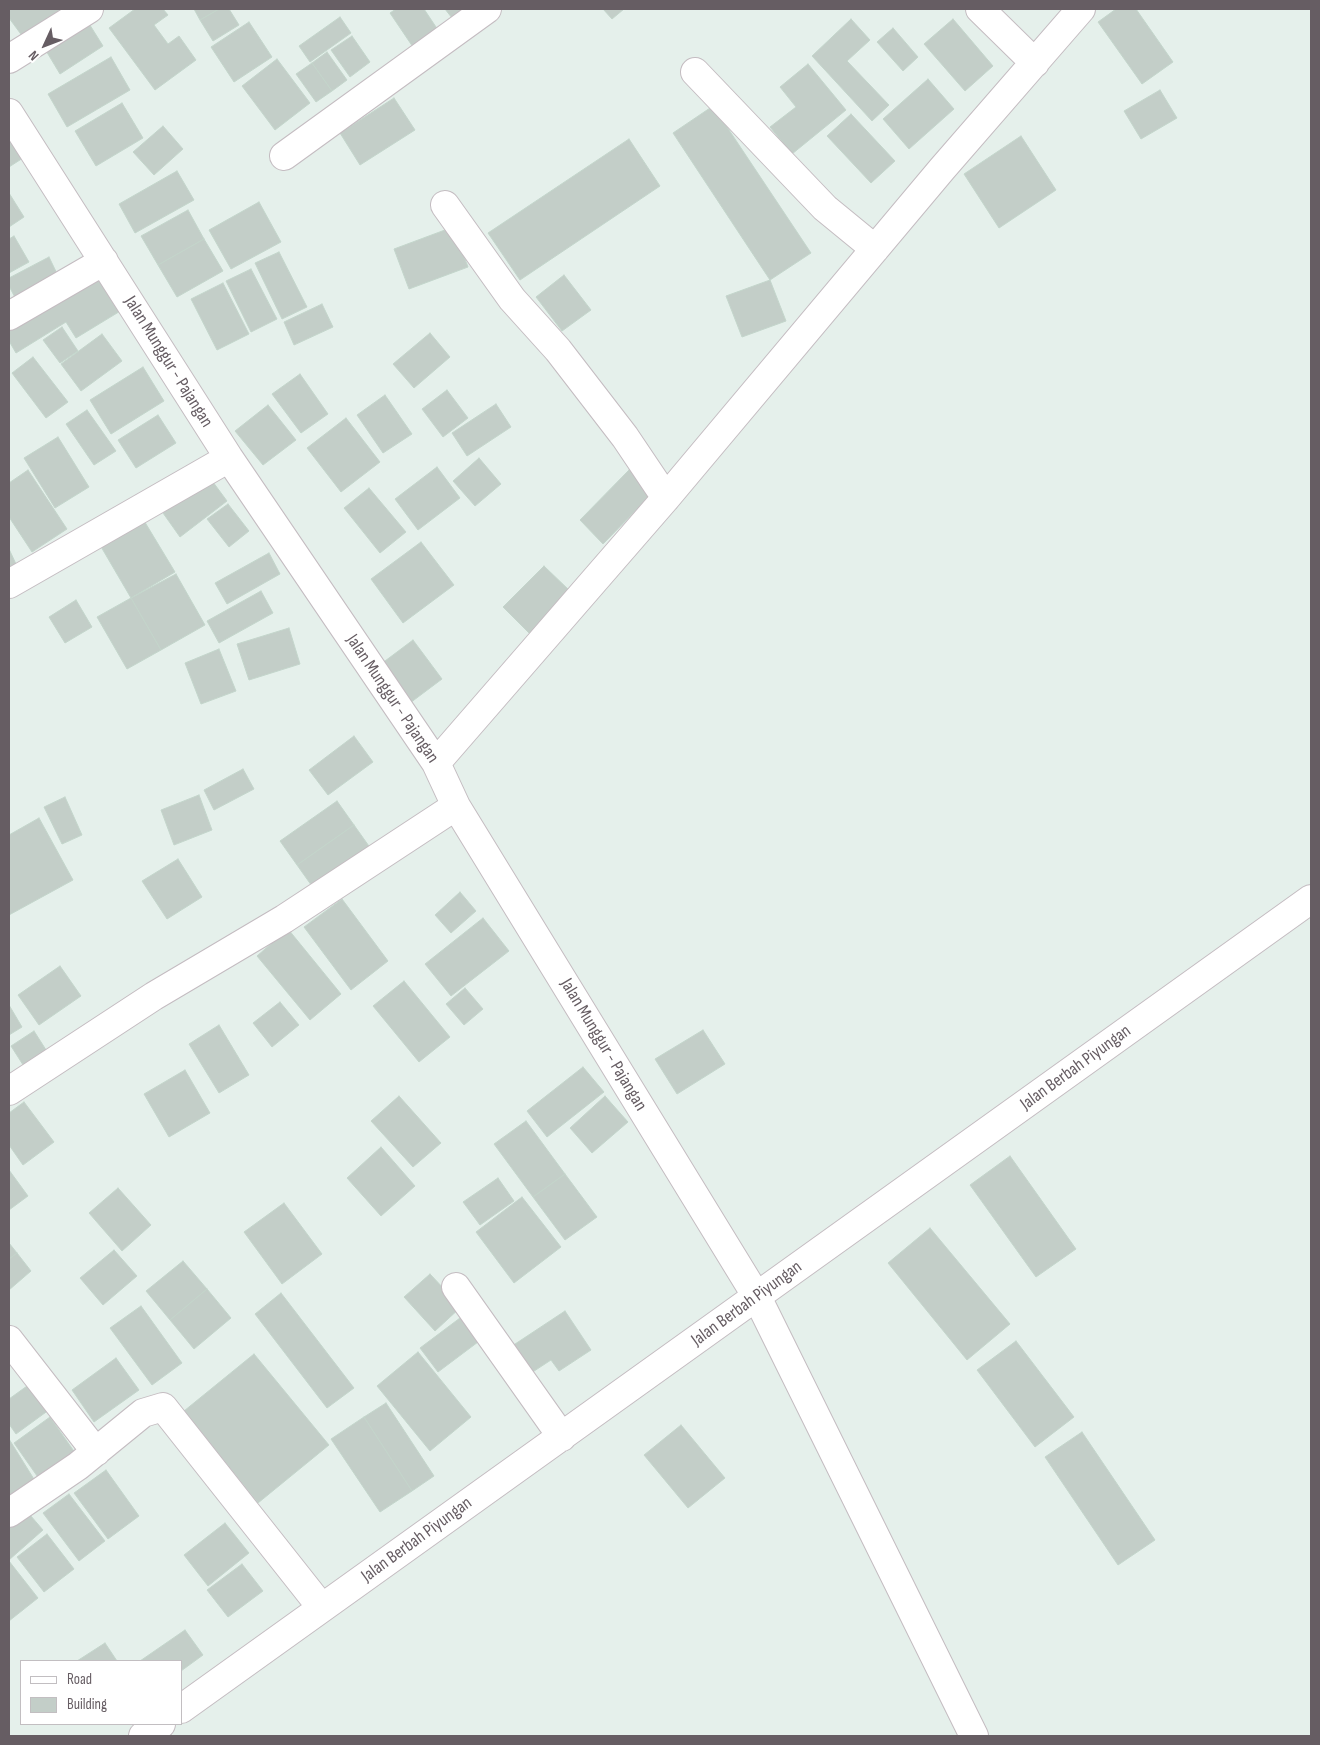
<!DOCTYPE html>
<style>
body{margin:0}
#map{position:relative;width:1320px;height:1745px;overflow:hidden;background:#e5f0eb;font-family:"Sofia Sans Condensed",sans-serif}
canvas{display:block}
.frame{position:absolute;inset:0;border:10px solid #665d63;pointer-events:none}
.legend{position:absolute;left:20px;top:1660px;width:162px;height:65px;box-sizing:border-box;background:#fff;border:1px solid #c2bec1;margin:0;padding:6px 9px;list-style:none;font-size:15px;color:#665d63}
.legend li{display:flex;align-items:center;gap:10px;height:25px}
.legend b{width:25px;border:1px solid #c2bec1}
.north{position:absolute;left:20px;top:20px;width:50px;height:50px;-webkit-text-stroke:4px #fff;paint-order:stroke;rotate:227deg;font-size:14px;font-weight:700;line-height:20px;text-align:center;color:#665d63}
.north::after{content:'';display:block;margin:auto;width:18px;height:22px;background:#665d63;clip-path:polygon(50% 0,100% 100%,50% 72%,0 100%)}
</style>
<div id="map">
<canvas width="1320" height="1745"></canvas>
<div class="frame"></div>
<ul class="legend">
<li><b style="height:6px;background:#fff"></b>Road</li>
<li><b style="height:14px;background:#c3cec8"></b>Building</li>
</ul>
<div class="north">N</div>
</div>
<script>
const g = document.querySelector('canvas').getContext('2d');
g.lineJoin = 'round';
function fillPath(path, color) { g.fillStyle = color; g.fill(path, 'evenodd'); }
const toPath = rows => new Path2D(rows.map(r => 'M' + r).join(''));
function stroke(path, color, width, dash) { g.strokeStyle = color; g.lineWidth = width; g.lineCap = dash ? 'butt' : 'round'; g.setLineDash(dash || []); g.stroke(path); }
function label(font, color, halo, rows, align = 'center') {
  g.font = font + ' "Sofia Sans Condensed",sans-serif'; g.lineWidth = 4; g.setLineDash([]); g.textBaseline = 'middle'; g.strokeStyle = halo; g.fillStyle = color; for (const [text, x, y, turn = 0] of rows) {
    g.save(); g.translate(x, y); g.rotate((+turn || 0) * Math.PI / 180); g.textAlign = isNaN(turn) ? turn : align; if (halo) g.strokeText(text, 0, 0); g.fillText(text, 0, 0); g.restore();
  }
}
const building = toPath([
 [9,9,61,9,23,37,9,18,9,9],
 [135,9,163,9,168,15,154,25,168,44,179,36,196,60,155,90,109,28,135,9],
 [194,9,219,9,200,20,194,9],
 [219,9,229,9,239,25,213,41,200,20,219,9],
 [396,9,424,9,442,36,417,53,390,13,396,9],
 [445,9,483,9,459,27,445,9],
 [603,9,624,9,612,19,603,9],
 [1116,9,1136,9,1173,62,1142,84,1098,22,1116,9],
 [340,17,351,33,310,62,299,46,340,17],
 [851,19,870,40,847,61,889,105,872,121,812,56,851,19],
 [953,19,993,66,965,91,924,44,953,19],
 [88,22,103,46,60,74,45,49,88,22],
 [249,22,272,57,234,82,211,47,249,22],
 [893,28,918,57,903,71,877,42,893,28],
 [352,36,370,62,350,77,331,50,352,36],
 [327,52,347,80,332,91,312,63,327,52],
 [111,57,130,90,67,127,48,94,111,57],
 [277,59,310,103,275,130,242,86,277,59],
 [312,63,332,91,316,102,296,74,312,63],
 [808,64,846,110,792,154,770,127,796,107,780,87,808,64],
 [928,79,954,109,909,149,883,119,928,79],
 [1160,90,1177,118,1141,139,1124,111,1160,90],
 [394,98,415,130,360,165,340,133,394,98],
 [122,103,143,138,96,166,75,131,122,103],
 [713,106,811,253,770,280,673,133,713,106],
 [851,114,895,161,871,183,827,136,851,114],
 [163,126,183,149,154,175,133,152,163,126],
 [9,135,23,158,9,167,9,135],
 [1021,136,1056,190,999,228,964,174,1021,136],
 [629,139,660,186,520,280,488,233,629,139],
 [177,171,194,200,135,233,119,204,177,171],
 [9,193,24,217,9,227,9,193],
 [259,202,281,242,231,269,209,230,259,202],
 [188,210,204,239,158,265,141,236,188,210],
 [453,227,468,267,409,289,394,249,453,227],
 [14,236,29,262,9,273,9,239,14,236],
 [204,239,223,271,177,297,158,265,204,239],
 [279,252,307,307,282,319,255,263,279,252],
 [49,257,62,284,19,305,9,286,9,278,49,257],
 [251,269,277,319,251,332,226,281,251,269],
 [98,270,122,310,76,338,66,322,16,353,9,341,9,326,98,270],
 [564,275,591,310,562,331,536,297,564,275],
 [770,280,786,321,742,337,726,296,770,280],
 [223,283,249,334,217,350,191,299,223,283],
 [322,304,333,327,294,345,284,322,322,304],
 [62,327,78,351,60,363,43,340,62,327],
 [430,333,450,357,414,388,393,364,430,333],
 [102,334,122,361,81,391,61,364,102,334],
 [33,357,68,402,46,418,12,373,33,357],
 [143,367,164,401,111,434,90,400,143,367],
 [300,374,328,414,301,433,272,394,300,374],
 [447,390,468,418,443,437,422,409,447,390],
 [385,395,412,434,383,453,357,415,385,395],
 [496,404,511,427,467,456,452,433,496,404],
 [268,405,296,440,263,465,235,431,268,405],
 [87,410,116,451,94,465,66,424,87,410],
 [158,415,176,443,136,468,118,440,158,415],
 [346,418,380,462,341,492,307,448,346,418],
 [58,437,89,487,55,508,24,458,58,437],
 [479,458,501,484,475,506,453,481,479,458],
 [437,467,460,498,418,530,395,499,437,467],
 [28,470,67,529,32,552,9,517,9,483,28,470],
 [629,470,653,493,603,544,580,520,629,470],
 [210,478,227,501,180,537,163,513,210,478],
 [369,488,406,532,380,553,344,508,369,488],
 [228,504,249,531,229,547,207,519,228,504],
 [143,519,175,572,131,598,100,545,143,519],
 [421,542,454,585,403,623,371,579,421,542],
 [9,549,16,564,9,567,9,549],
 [269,553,280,574,227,604,215,583,269,553],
 [544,566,570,591,529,633,503,607,544,566],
 [176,574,205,625,161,650,131,598,176,574],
 [261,591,273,613,219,643,207,621,261,591],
 [131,598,161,650,127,669,97,617,131,598],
 [76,600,92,627,65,643,49,617,76,600],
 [289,628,300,664,249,680,237,644,289,628],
 [413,640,442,679,410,703,381,664,413,640],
 [219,649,236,691,201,704,185,663,219,649],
 [354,736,373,762,328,795,309,770,354,736],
 [243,769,254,789,214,810,204,790,243,769],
 [199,795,212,830,174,845,161,810,199,795],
 [65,797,82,835,62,844,44,807,65,797],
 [337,801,354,825,297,865,280,841,337,801],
 [39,818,73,880,9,915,9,835,39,818],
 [354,825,376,856,319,896,297,865,354,825],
 [178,859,202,897,167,919,142,881,178,859],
 [460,892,476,911,451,933,435,915,460,892],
 [342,899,388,961,351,990,304,927,342,899],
 [483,918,509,951,451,996,425,964,483,918],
 [288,929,341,994,310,1020,257,956,288,929],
 [60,966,81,996,39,1025,18,995,60,966],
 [404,981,450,1037,419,1062,373,1006,404,981],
 [465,988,483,1009,464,1025,446,1004,465,988],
 [280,1002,299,1025,272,1047,253,1023,280,1002],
 [9,1005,22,1027,9,1035,9,1005],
 [219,1025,249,1075,219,1093,189,1044,219,1025],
 [703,1030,725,1064,677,1094,655,1059,703,1030],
 [34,1031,48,1053,25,1068,11,1046,34,1031],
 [583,1067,604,1092,547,1137,527,1111,583,1067],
 [185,1070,210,1113,169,1137,144,1094,185,1070],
 [399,1096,441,1143,413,1167,371,1121,399,1096],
 [605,1096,628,1122,592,1153,570,1128,605,1096],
 [24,1102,54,1142,23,1165,9,1145,9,1113,24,1102],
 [526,1121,565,1174,533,1197,494,1144,526,1121],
 [381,1147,415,1186,381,1216,347,1178,381,1147],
 [1010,1156,1076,1249,1036,1277,970,1185,1010,1156],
 [9,1170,28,1196,9,1210,9,1170],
 [565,1174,597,1217,565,1240,533,1197,565,1174],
 [498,1178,514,1201,480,1225,463,1202,498,1178],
 [118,1188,151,1225,122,1251,89,1213,118,1188],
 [522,1197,561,1247,514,1283,476,1232,522,1197],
 [284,1203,322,1254,282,1284,244,1232,284,1203],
 [930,1228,1010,1324,967,1360,888,1263,930,1228],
 [9,1243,17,1253,9,1259,9,1243],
 [114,1250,137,1276,103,1305,80,1278,114,1250],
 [17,1253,31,1271,9,1290,9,1259,17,1253],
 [183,1261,207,1289,170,1320,146,1291,183,1261],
 [430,1274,461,1307,435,1331,404,1297,430,1274],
 [207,1289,231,1318,194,1349,170,1320,207,1289],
 [281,1293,354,1388,327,1408,255,1314,281,1293],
 [141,1306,182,1363,152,1385,110,1328,141,1306],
 [565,1311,591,1350,559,1371,551,1360,528,1375,509,1348,565,1311],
 [464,1315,482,1339,438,1372,420,1348,464,1315],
 [1016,1341,1074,1417,1035,1447,977,1370,1016,1341],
 [418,1352,471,1417,430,1451,377,1386,418,1352],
 [254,1354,329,1445,258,1503,184,1411,254,1354],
 [116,1358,139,1390,94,1422,72,1390,116,1358],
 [34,1381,53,1407,16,1434,9,1424,9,1399,34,1381],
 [386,1403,434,1476,412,1491,364,1417,386,1403],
 [50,1417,78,1457,42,1483,14,1443,50,1417],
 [364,1417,412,1491,380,1512,331,1439,364,1417],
 [681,1425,725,1478,688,1508,644,1455,681,1425],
 [1082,1432,1155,1540,1118,1565,1045,1457,1082,1432],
 [9,1439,37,1484,9,1499,9,1439],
 [106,1470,139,1516,108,1539,74,1493,106,1470],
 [69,1494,105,1541,79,1561,43,1513,69,1494],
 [24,1508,43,1530,9,1560,9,1522,24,1508],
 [225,1523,249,1553,208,1586,184,1555,225,1523],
 [47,1534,74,1569,44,1592,17,1557,47,1534],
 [9,1561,38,1598,9,1621,9,1561],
 [242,1564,263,1591,228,1617,207,1590,242,1564],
 [185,1630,203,1655,181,1671,181,1661,140,1661,185,1630],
 [105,1643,117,1661,77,1661,105,1643]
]);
const minor = toPath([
 [980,9,1035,63],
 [9,59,89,9],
 [695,72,825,208,875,249],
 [9,113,229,458,436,763,456,806,757,1297,974,1736],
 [284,156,487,9],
 [445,205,512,299,558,350,625,437,666,498],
 [9,316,104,261],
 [9,584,229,458],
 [436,763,666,498,942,169,1081,9],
 [9,1091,154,996,284,919,456,806],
 [456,1287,562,1437],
 [9,1340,96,1452],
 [9,1513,78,1466,143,1413,163,1407,322,1608],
 [181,1709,1311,899],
 [143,1736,161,1724]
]);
const streetNames = [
 ["Jalan Munggur - Pajangan",168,362,58],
 ["Jalan Munggur - Pajangan",392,699,56],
 ["Jalan Munggur - Pajangan",603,1045,59],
 ["Jalan Berbah Piyungan",1076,1068,-36],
 ["Jalan Berbah Piyungan",747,1304,-36],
 ["Jalan Berbah Piyungan",417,1540,-36]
];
fillPath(building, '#c3cec8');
stroke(building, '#c3d5cb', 1);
stroke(minor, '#c4bcc1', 30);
stroke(minor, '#fff', 28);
label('18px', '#665d63', '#fff', streetNames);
</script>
